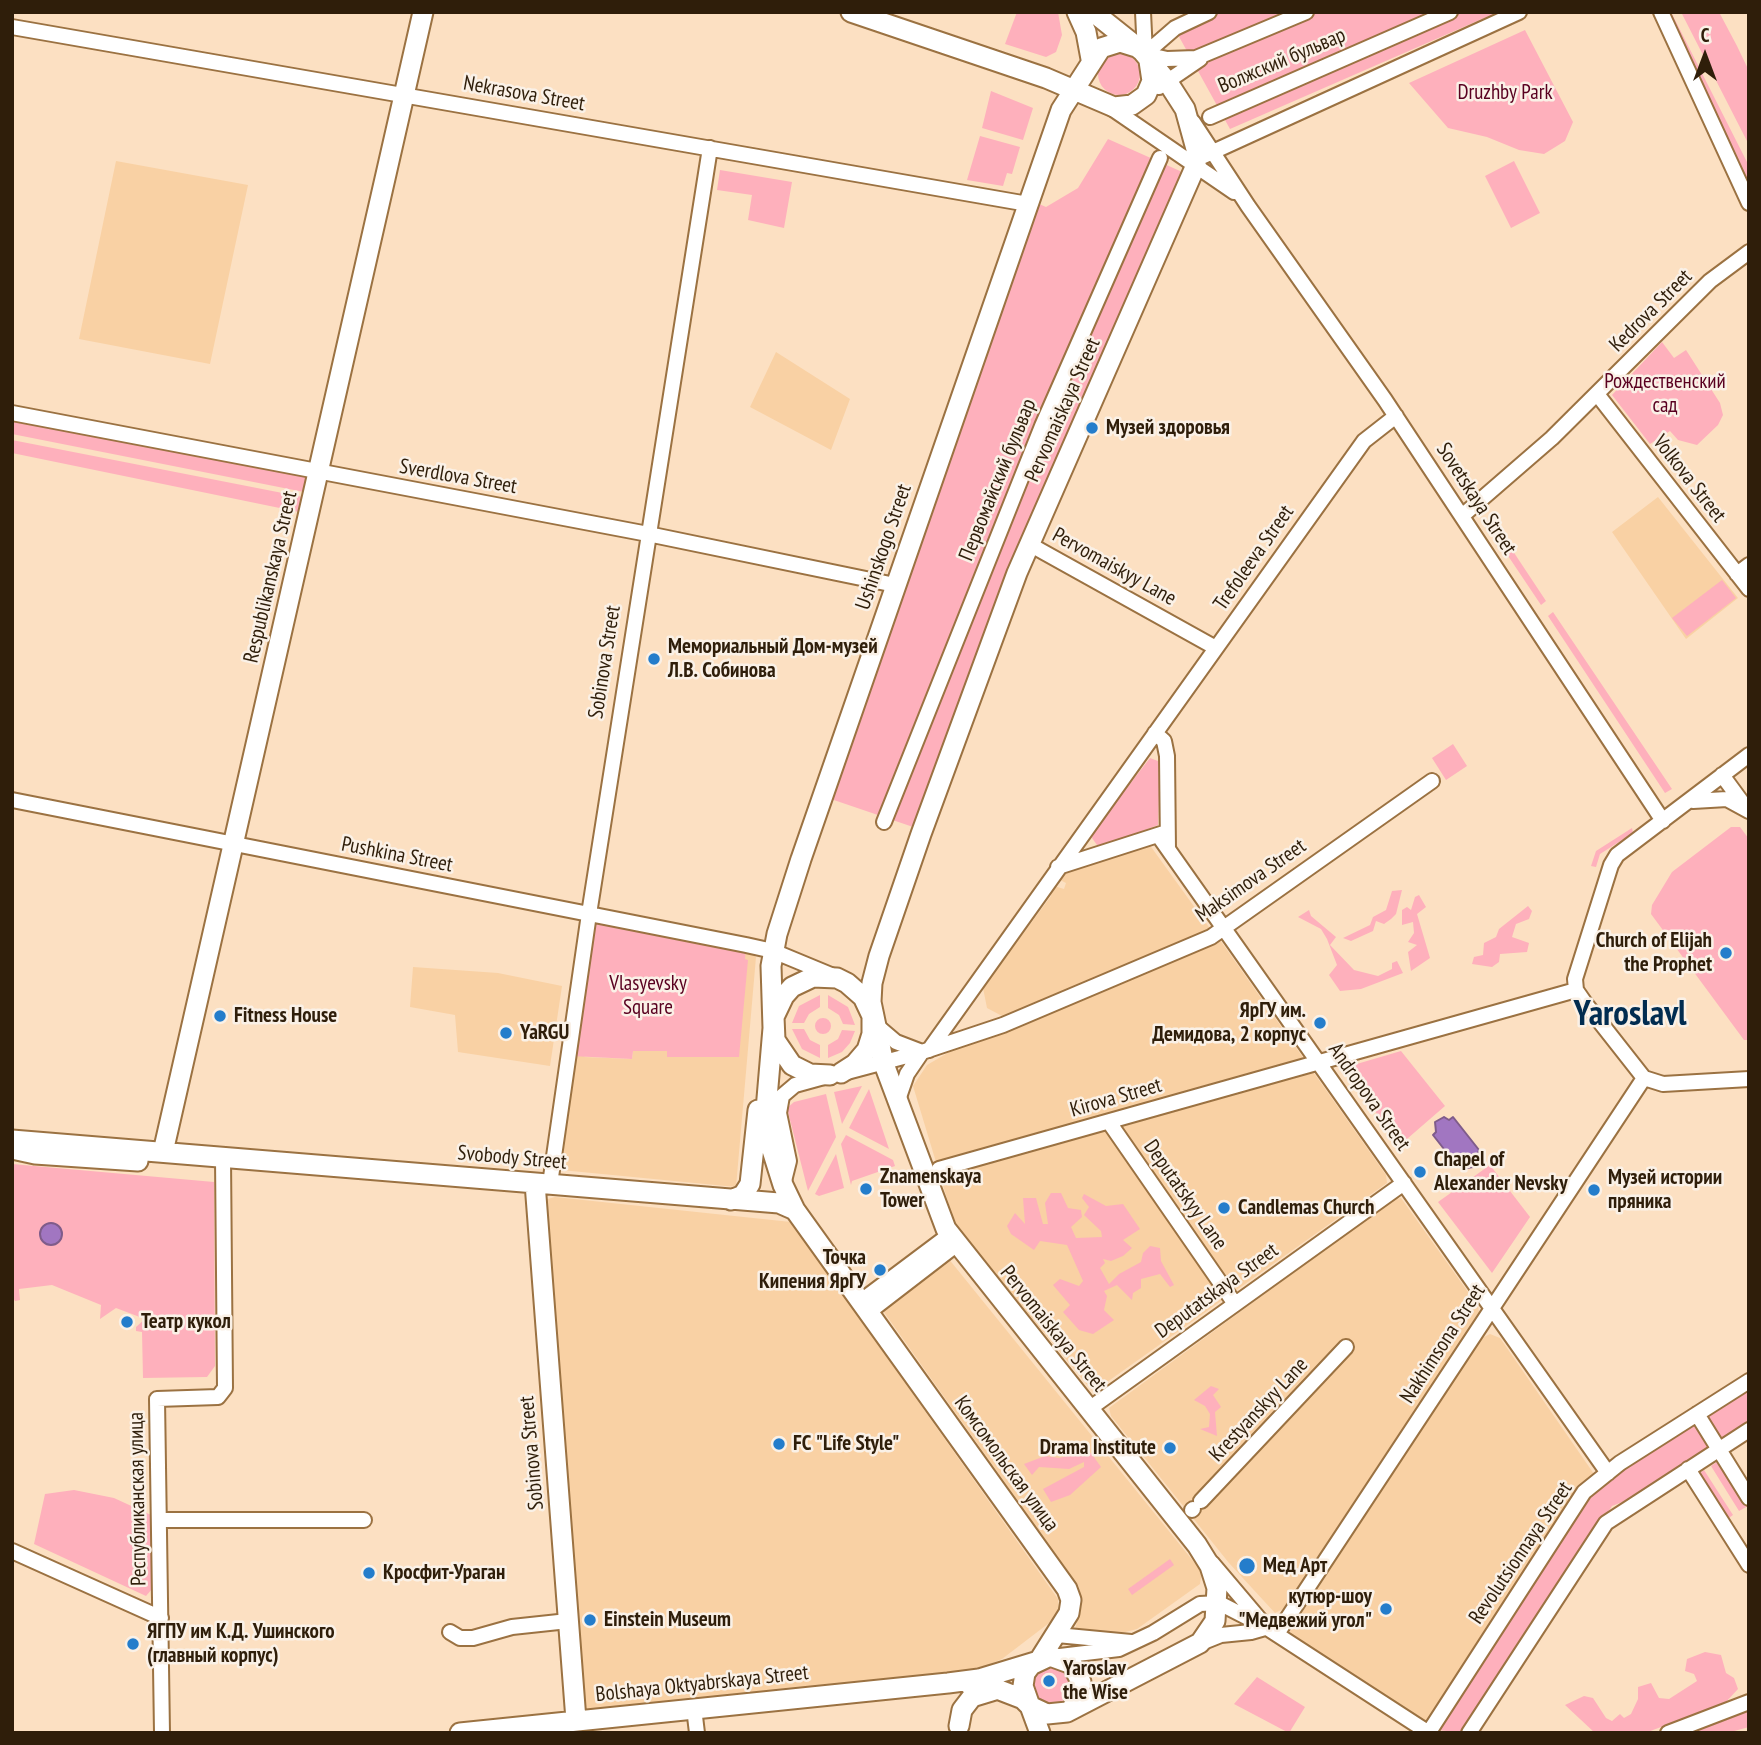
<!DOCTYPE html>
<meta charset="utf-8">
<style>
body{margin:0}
#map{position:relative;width:1761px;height:1745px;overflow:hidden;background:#fce0c2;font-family:"PT Sans Narrow",sans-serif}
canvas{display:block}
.frame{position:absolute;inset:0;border:14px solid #2f1e0a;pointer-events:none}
.north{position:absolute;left:1670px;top:21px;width:70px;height:70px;-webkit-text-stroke:5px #faf1e7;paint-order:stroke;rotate:0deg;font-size:19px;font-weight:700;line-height:28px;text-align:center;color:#2f1e0a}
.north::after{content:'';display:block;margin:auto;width:24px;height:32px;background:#2f1e0a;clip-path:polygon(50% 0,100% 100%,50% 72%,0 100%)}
</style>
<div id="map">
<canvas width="1761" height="1745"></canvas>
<div class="frame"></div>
<div class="north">С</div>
</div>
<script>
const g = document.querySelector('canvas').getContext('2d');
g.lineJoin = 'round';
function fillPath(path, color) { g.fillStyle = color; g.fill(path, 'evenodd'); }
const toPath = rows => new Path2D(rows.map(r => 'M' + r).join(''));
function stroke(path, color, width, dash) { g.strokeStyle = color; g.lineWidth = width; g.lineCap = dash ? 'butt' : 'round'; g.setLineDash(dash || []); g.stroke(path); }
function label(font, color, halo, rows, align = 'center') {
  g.font = font + ' "PT Sans Narrow",sans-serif'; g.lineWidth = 5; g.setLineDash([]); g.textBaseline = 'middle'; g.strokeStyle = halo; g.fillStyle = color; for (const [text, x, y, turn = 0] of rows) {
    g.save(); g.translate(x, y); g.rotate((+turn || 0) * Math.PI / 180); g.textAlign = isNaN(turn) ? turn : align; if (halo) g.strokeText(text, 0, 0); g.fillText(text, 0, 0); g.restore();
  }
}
const built = toPath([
 [116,161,248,185,210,364,79,339],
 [776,352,850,399,831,450,750,407],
 [1658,497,1738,598,1686,639,1612,532],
 [1149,844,1211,930,1004,1017,987,1008,983,988,1051,896,1050,890,1054,886,1064,889,1066,883,1060,880,1061,875],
 [593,934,749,951,756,957,736,1187,561,1170],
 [748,960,667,1057,667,1051,633,1051,632,1059,584,1057],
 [1216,940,1220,940,1386,1175,1387,1183,1093,1392,955,1225,913,1086,927,1065,951,1051],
 [413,967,498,973,562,986,550,1066,458,1052,455,1015,410,1007],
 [555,1197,791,1222,1058,1599,1059,1609,1053,1620,1002,1659,976,1670,582,1710,544,1200],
 [1401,1198,1478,1306,1479,1312,1283,1609,1275,1613,1229,1563,1111,1416,1109,1408,1394,1199],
 [948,1258,1202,1572,1200,1584,1137,1629,1118,1634,1075,1629,1082,1604,1079,1587,881,1308],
 [1490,1334,1500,1338,1594,1474,1429,1721,1425,1721,1292,1636,1290,1631,1482,1338]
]);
const green = toPath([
 [1017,12,1058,12,1062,35,1056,52,1046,57,1005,44],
 [1222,12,1498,12,1230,129,1177,33],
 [1665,12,1671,12,1749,166,1749,189],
 [1681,12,1719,12,1737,46,1749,71,1749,145],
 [1525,30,1573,122,1565,141,1544,154,1519,150,1487,137,1448,128,1409,83],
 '1098 74a21 21 0 1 1 42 0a21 21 0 1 1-42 0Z',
 [991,91,1033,108,1023,140,982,128],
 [980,136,1020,147,1012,174,1007,173,1003,186,967,180],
 [1108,139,1180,171,1187,181,919,829,825,797,1039,204,1046,207,1078,188],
 [1514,161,1540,213,1511,228,1485,176],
 [720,170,792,182,784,228,748,220,752,195,717,190],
 [1662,342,1674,358,1686,350,1720,403,1723,415,1718,425,1697,445,1678,440,1670,431,1650,444,1612,395],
 [12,417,314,476,309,493,12,434],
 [12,440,308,498,304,513,12,453],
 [1493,521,1546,601,1541,605,1490,529],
 [1722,580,1736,598,1687,636,1672,618],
 [1553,612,1672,789,1665,793,1548,616],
 [1453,744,1467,766,1446,780,1432,758],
 [1150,758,1158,761,1160,768,1158,825,1106,845,1097,845,1092,838,1094,830],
 [1731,827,1740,827,1749,839,1749,1040,1744,1040,1651,914,1652,905,1672,872],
 [1632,828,1633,833,1600,854,1596,867,1591,866,1596,851],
 [1402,890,1396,914,1391,919,1384,924,1376,921,1373,931,1351,941,1343,938,1370,925,1373,917,1386,910,1392,891],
 [1419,895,1426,907,1417,914,1430,958,1411,971,1408,952,1417,945,1408,942,1414,933,1413,922,1402,925,1402,910,1407,907,1411,910,1415,897],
 [1528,906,1532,911,1529,919,1516,924,1512,937,1529,943,1527,952,1500,954,1499,962,1492,967,1472,964,1474,957,1483,955,1484,943,1496,937,1499,929],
 [1309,910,1311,916,1336,937,1330,945,1354,970,1378,976,1392,969,1392,963,1397,961,1403,973,1361,989,1340,991,1329,975,1337,965,1327,939,1321,929,1298,917],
 [591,916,746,946,745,959,748,960,739,1057,667,1057,667,1051,633,1051,632,1059,571,1056],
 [820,995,820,1007,809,1014,804,1023,792,1023,799,1006],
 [828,995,848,1007,855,1025,843,1024,839,1015,828,1008],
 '815 1026a8 8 0 1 1 16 0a8 8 0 1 1-16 0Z',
 [792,1029,804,1029,810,1040,820,1045,820,1058,802,1049],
 [842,1030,855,1031,850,1043,842,1052,828,1058,828,1045,838,1039],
 [1401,1051,1445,1106,1400,1145,1343,1068],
 [862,1086,842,1124,834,1092],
 [869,1089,889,1149,849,1128],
 [826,1094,836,1137,808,1191,787,1108,794,1102],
 [846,1135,893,1160,895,1166,852,1181,851,1185,841,1144],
 [836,1154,844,1188,819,1196,815,1194],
 [12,1164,214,1182,215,1366,207,1377,143,1378,142,1332,136,1331,136,1327,145,1319,116,1308,100,1319,101,1305,52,1285,19,1289,20,1300,15,1301,12,1296],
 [1490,1165,1530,1217,1492,1273,1438,1202],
 [1051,1193,1061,1193,1068,1208,1081,1210,1082,1217,1071,1227,1076,1238,1102,1237,1101,1231,1084,1215,1089,1207,1082,1198,1084,1194,1106,1206,1123,1204,1140,1229,1123,1240,1132,1248,1123,1256,1111,1261,1103,1259,1105,1263,1100,1268,1109,1284,1119,1274,1141,1262,1143,1253,1150,1246,1160,1248,1161,1261,1174,1285,1170,1287,1160,1274,1141,1279,1141,1288,1133,1293,1132,1300,1117,1285,1104,1291,1107,1296,1104,1310,1114,1320,1093,1334,1079,1330,1063,1312,1070,1305,1053,1285,1060,1279,1079,1286,1083,1281,1067,1245,1040,1241,1034,1250,1011,1234,1007,1226,1015,1213,1025,1224,1023,1198,1036,1198,1043,1224,1048,1224,1045,1203],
 [1211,1386,1219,1389,1213,1395,1221,1407,1215,1412,1217,1436,1200,1429,1209,1427,1210,1414,1205,1406,1194,1400],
 [1749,1387,1749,1424,1643,1494,1612,1506,1464,1733,1438,1730,1585,1495],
 [1079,1453,1091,1453,1101,1467,1070,1495,1051,1502,1043,1489,1084,1467,1084,1462,1069,1469,1039,1467,1032,1475,1024,1464,1045,1456,1059,1458],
 [1721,1459,1748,1506,1739,1511,1711,1466],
 [1704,1470,1733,1515,1726,1520,1697,1475],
 [74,1490,114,1498,151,1515,152,1589,146,1596,34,1544,45,1494],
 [1170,1559,1174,1565,1132,1595,1128,1589],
 [1705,1652,1721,1655,1726,1673,1734,1678,1738,1689,1725,1703,1645,1733,1595,1733,1565,1705,1584,1696,1593,1698,1606,1718,1612,1721,1620,1714,1624,1718,1631,1714,1638,1699,1638,1687,1651,1683,1659,1698,1669,1699,1697,1681,1694,1674,1685,1671,1687,1659],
 '1032 1686a20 20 0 1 1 40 0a20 20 0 1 1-40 0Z',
 [1257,1677,1305,1707,1289,1733,1234,1704],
 [1749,1710,1749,1727,1727,1733,1691,1733]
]);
const water = toPath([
 [1444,1117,1449,1120,1453,1117,1479,1150,1473,1167,1467,1168,1461,1164,1458,1167,1433,1135,1436,1132,1435,1122,1444,1117],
 '40 1234a11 11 0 1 1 22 0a11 11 0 1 1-22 0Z'
]);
const minor = toPath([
 [1143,12,1145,54],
 [1661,12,1749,203],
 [12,27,1028,204],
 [1145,54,1167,59,1196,58,1306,12],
 [1145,54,1175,28,1209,12],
 [1159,87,1200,59],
 [1107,105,1234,192],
 [1210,117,1450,12],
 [1193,122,1248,206,1385,400,1663,821],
 [1204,156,1519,12],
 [1597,394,1749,589],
 [12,413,648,534,895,585],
 [1462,516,1552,438,1710,281,1749,252],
 [1029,544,1216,648],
 [1737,574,1749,565],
 [1155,733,1164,741,1167,756,1168,849],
 [1749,755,1617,855,1611,865,1575,979,1576,990,1585,1003,1644,1078,1663,1084,1749,1079],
 [1722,775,1744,805],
 [12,800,746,945,773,951,831,975],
 [1693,801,1727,799,1749,811],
 [884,822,1042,426,1160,158],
 [1158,835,1608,1473],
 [1058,867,1167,832],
 [876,1025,896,1042,922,1052],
 [929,1050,1364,441,1396,416],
 [847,1072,922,1052,1003,1025,1211,937,1432,781],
 [898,1100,907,1074,922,1052],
 [1109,1122,1235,1304],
 [939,1169,1576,990],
 [550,1184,589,914,710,148],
 [783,1185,789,1161,779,1113,782,1096,795,1085,824,1077],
 [861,1301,949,1235],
 [869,1312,956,1245],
 [1089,1409,1404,1183],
 [1697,1414,1749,1498],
 [1688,1469,1749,1565],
 [1201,1501,1346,1347],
 [1192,1510,1193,1509],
 [159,1520,364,1520],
 [12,1551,161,1618],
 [1212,1563,1267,1628,1429,1733],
 [450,1632,460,1638,473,1638,512,1627,568,1621],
 [1277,1634,1644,1078],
 [1057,1635,1131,1642],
 [1201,1643,1221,1635,1251,1632,1272,1626],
 [1060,1656,1119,1649,1153,1633,1200,1604,1219,1603,1260,1624],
 [694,1708,697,1733],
 [1429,1732,1584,1492,1620,1463,1749,1381],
 [162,1733,157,1399,218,1397,225,1388,223,1158],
 [1469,1733,1606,1523,1749,1430],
 [1668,1733,1749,1702]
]);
const major = toPath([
 [851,12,1046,78,1114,107,1132,105,1146,95,1152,81,1149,61],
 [1077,12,1086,32,1091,59],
 [830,1075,810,1074,792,1065,775,1040,774,1017,784,996,792,987,813,977,837,978,847,983,863,997,872,1016,872,1034,867,1050,855,1064,841,1073],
 [12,1140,779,1203,795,1210],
 [12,1149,35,1154,138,1161],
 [163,1152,423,12],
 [535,1183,576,1720],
 [731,1200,743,1195,750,1184,758,1110],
 [1040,1659,1069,1613,1071,1600,1067,1589,795,1210,783,1185,771,1147,766,1110,773,1028,771,966,777,934,801,859,1061,110,1101,48,1120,42,1136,47],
 [970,1685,997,1689,1023,1699,1030,1706,1040,1733],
 [1072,1708,1079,1697,1081,1682,1072,1664,1050,1656,1031,1665,1025,1673,1023,1686,1030,1706,1047,1714,1067,1712,1200,1643,1215,1621,1217,1588,1210,1566,1197,1545,946,1229,884,1064,871,1002,872,983,879,956,921,834,1017,573,1196,165,1196,149,1185,109,1167,81,1142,51,1093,12],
 [959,1726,962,1710,972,1697,995,1690],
 [460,1733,948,1683,979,1679,1035,1662]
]);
const markers = [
 [1092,428,7,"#247dcb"],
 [654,659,7,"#247dcb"],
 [1726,953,7,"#247dcb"],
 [220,1016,7,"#247dcb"],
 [1320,1023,7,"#247dcb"],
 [506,1033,7,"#247dcb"],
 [1420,1172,7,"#247dcb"],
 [866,1189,7,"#247dcb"],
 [1594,1190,7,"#247dcb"],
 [1224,1208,7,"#247dcb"],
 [880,1270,7,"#247dcb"],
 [127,1322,7,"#247dcb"],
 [779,1444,7,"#247dcb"],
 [1170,1448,7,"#247dcb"],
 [1247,1566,9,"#247dcb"],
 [369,1573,7,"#247dcb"],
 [1386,1609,7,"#247dcb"],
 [590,1620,7,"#247dcb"],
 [133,1644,7,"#247dcb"],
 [1049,1681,7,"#247dcb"]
];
const streetNames = [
 ["Волжский бульвар",1282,61,-23],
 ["Nekrasova Street",524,94,10],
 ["Kedrova Street",1651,311,-45],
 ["Pervomaiskaya Street",1063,410,-66],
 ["Sverdlova Street",458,477,10],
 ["Volkova Street",1689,479,52],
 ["Первомайский бульвар",998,480,-68],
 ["Sovetskaya Street",1476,499,57],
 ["Ushinskogo Street",884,547,-71],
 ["Trefoleeva Street",1254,558,-55],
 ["Pervomaiskyy Lane",1114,567,29],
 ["Respublikanskaya Street",271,577,-77],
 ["Sobinova Street",605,662,-81],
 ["Pushkina Street",397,855,11],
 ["Maksimova Street",1251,881,-35],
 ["Andropova Street",1369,1097,55],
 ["Kirova Street",1116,1098,-16],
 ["Svobody Street",512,1158,5],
 ["Deputatskyy Lane",1185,1195,55],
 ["Deputatskaya Street",1217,1291,-36],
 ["Pervomaiskaya Street",1053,1329,51],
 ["Nakhimsona Street",1443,1344,-57],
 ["Krestyanskyy Lane",1259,1410,-47],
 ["Sobinova Street",532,1453,-95],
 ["Комсомольская улица",1006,1464,54],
 ["Республиканская улица",138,1499,-91],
 ["Revolutsionnaya Street",1521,1553,-56],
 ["Bolshaya Oktyabrskaya Street",702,1684,-6]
];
const parkNames = [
 ["Druzhby Park",1505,93],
 ["Рождественский",1665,382],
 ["сад",1665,406],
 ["Vlasyevsky",648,984],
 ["Square",648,1008]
];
const poiNames = [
 ["Музей здоровья",1106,428],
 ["Мемориальный Дом-музей",668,647],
 ["Л.В. Собинова",668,671],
 ["Church of Elijah",1712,941,"right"],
 ["the Prophet",1712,965,"right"],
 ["ЯрГУ им.",1306,1011,"right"],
 ["Демидова, 2 корпус",1306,1035,"right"],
 ["Fitness House",234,1016],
 ["YaRGU",520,1033],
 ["Chapel of",1434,1160],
 ["Alexander Nevsky",1434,1184],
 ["Znamenskaya",880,1177],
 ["Tower",880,1201],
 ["Музей истории",1608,1178],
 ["пряника",1608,1202],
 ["Candlemas Church",1238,1208],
 ["Точка",866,1258,"right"],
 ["Кипения ЯрГУ",866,1282,"right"],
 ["Театр кукол",141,1322],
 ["FC \"Life Style\"",793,1444],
 ["Drama Institute",1156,1448,"right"],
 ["Мед Арт",1263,1566],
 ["Кросфит-Ураган",383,1573],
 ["кутюр-шоу",1372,1597,"right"],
 ["\"Медвежий угол\"",1372,1621,"right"],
 ["Einstein Museum",604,1620],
 ["ЯГПУ им К.Д. Ушинского",147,1632],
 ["(главный корпус)",147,1656],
 ["Yaroslav",1063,1669],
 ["the Wise",1063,1693]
];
const townNames = [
 ["Yaroslavl",1630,1015]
];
fillPath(built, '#f9d1a4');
fillPath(green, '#feb0bc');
fillPath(water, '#a176c1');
stroke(water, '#7f5c8a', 2);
stroke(minor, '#9b7242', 18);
stroke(major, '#9b7242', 23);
stroke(minor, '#fff', 14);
stroke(major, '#fff', 19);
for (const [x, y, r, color] of markers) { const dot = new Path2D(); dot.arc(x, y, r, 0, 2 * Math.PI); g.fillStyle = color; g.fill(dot); stroke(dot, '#faf1e7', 2.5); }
label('21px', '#2f1e0a', '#faf1e7', streetNames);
label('21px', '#590020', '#faf1e7', parkNames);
label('bold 21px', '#2f1e0a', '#faf1e7', poiNames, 'left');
label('bold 35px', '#012c50', '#faf1e7', townNames);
</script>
